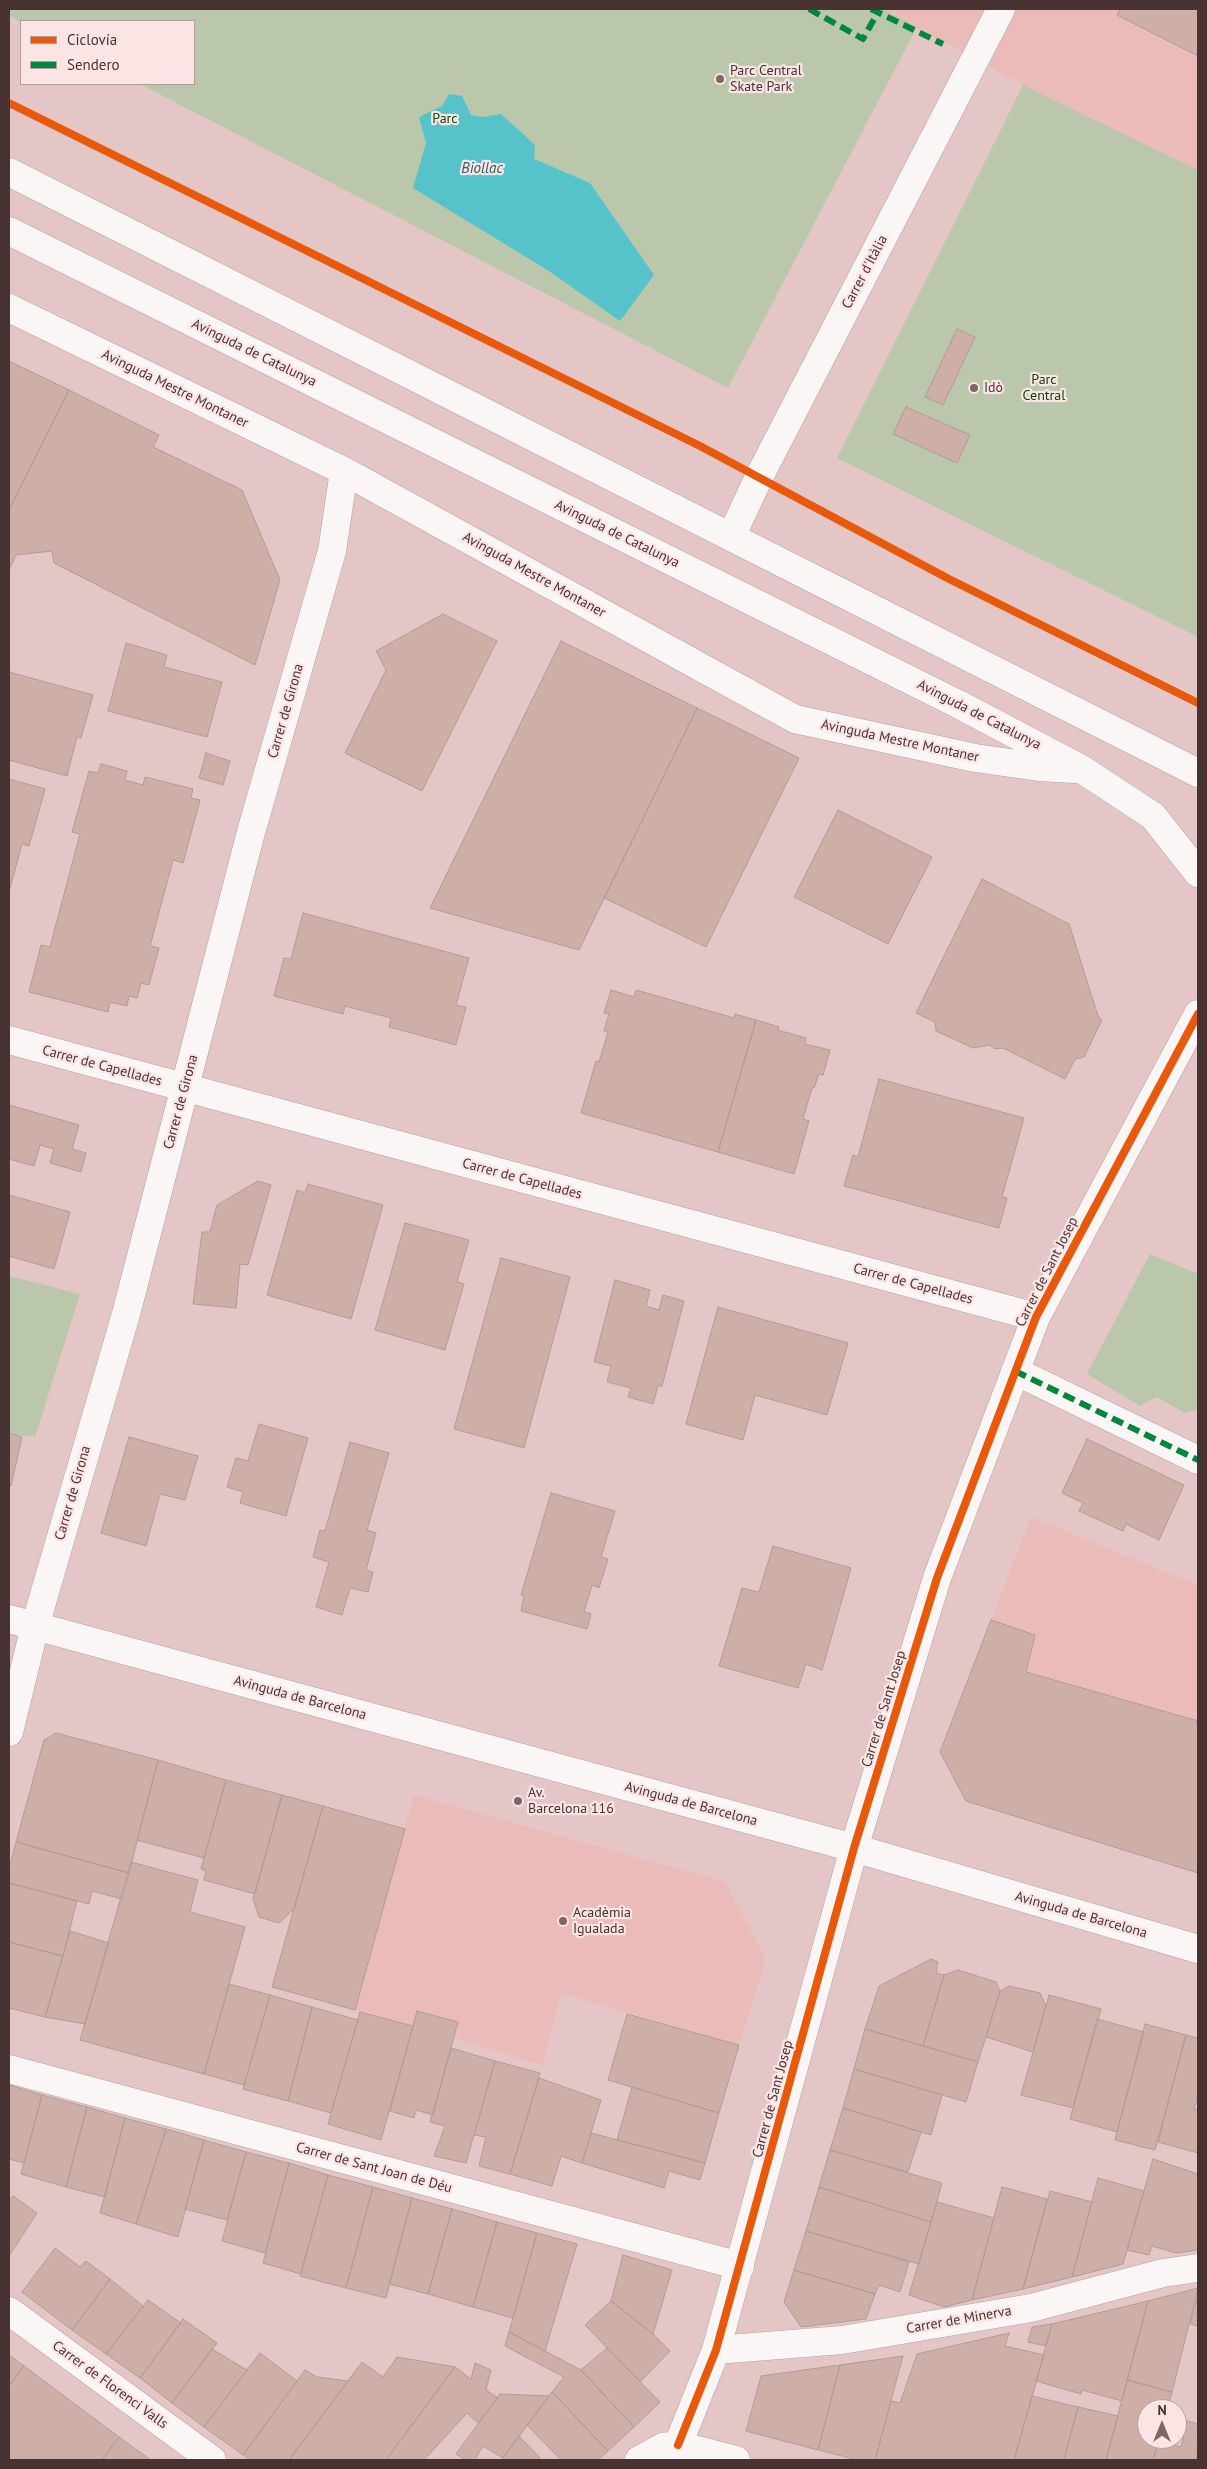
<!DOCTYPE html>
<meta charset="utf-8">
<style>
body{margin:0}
#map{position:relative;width:1207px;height:2469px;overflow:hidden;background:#e3c6c5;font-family:"PT Sans",sans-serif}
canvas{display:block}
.frame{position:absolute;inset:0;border:10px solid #483332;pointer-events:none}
.legend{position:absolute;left:20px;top:20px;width:175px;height:65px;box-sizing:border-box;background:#fbe5e4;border:1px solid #b39e9d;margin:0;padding:6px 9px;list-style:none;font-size:15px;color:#483332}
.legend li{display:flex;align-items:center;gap:10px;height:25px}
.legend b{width:25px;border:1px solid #b39e9d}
.north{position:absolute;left:1137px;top:2399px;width:50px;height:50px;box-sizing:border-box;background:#fbe5e4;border:1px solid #b39e9d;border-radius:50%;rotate:0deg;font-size:14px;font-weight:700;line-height:20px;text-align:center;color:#483332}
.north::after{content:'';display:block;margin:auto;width:18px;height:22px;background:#7e6665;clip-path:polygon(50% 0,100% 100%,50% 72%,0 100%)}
</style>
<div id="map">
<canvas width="1207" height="2469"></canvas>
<div class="frame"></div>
<ul class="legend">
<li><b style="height:6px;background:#e8590c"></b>Ciclovía</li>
<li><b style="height:6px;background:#00873e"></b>Sendero</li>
</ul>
<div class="north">N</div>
</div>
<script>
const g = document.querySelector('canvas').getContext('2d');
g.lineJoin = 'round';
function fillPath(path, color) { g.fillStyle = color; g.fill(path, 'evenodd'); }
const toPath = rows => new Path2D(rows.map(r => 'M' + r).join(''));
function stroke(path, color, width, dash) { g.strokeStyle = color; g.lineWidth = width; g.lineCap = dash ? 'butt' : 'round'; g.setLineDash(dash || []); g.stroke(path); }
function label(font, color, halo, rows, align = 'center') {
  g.font = font + ' "PT Sans",sans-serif'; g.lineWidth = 4.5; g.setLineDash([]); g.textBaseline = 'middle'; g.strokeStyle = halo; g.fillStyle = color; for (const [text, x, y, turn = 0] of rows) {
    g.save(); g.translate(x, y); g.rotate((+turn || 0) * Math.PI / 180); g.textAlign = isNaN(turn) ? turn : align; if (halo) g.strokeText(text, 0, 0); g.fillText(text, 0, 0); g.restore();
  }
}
const built = toPath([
 [883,9,1198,9,1198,170,1023,85],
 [1031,1517,1198,1585,1198,1873,966,1801,940,1752],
 [414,1795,725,1882,766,1960,739,2045,561,1993,542,2065,454,2038,458,2022,418,2011,413,2026,355,2010]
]);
const green = toPath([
 [9,9,883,9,917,27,728,388,140,84,194,84,194,21,21,22,9,16],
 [1023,85,1198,170,1198,637,837,458],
 [1150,1254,1198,1274,1198,1410,1185,1413,1157,1397,1140,1406,1087,1374],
 [9,1276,80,1294,35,1437,9,1434]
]);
const water = toPath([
 [449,94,462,96,471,115,483,117,501,114,535,145,534,159,590,183,654,275,620,321,549,271,413,188,426,143,419,117,442,106]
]);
const building = toPath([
 [1120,9,1198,9,1198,56,1117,15,1120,9],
 [957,329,975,337,943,405,925,397,957,329],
 [9,361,69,390,9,510,9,361],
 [69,390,159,435,153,447,242,490,280,580,255,665,54,563,52,551,16,555,9,570,9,510,69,390],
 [906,407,970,435,957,463,893,434,906,407],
 [443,614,497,641,422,791,345,753,386,670,376,651,443,614],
 [561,641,697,708,579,950,430,908,561,641],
 [126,643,167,655,164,667,222,682,207,737,108,711,126,643],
 [9,672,93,695,81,738,77,737,67,776,9,760,9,672],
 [697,708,799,758,706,947,604,898,697,708],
 [206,753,230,761,223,785,199,778,206,753],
 [101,764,127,771,125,780,143,785,145,777,193,789,191,798,200,800,183,863,173,860,150,946,159,948,149,985,141,983,137,998,129,996,127,1006,110,1002,108,1012,29,992,41,945,50,947,80,834,72,832,89,771,98,773,101,764],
 [9,779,45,789,29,846,22,844,9,892,9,779],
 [838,810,932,857,888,944,794,897,838,810],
 [982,879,1069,924,1098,1016,1102,1020,1084,1057,1075,1059,1065,1079,1003,1048,995,1049,989,1045,973,1048,936,1031,935,1022,916,1013,982,879],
 [303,913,469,958,456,1005,466,1007,456,1045,389,1027,391,1018,345,1006,343,1014,274,996,284,958,291,959,303,913],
 [611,990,634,997,636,990,734,1018,735,1014,756,1020,718,1152,581,1113,596,1061,599,1062,608,1032,604,1031,609,1014,604,1013,611,990],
 [756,1020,779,1027,778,1030,806,1038,805,1044,830,1050,823,1075,819,1074,814,1088,812,1088,803,1119,809,1121,794,1174,718,1152,756,1020],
 [879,1079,1024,1118,1002,1197,1007,1198,999,1228,844,1186,853,1155,858,1157,879,1079],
 [9,1105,79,1125,72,1149,86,1153,81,1172,50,1163,54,1149,40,1145,34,1166,9,1159,9,1105],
 [258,1181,271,1185,248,1265,240,1264,236,1308,193,1304,202,1232,210,1232,217,1205,258,1181],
 [308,1184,383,1205,351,1319,267,1295,297,1190,305,1193,308,1184],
 [9,1195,70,1212,54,1269,9,1256,9,1195],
 [405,1223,469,1240,457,1282,464,1284,445,1350,375,1330,405,1223],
 [501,1258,570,1277,524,1448,454,1429,501,1258],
 [615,1280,650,1290,646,1306,659,1310,663,1295,684,1301,662,1386,658,1386,653,1404,628,1397,631,1388,607,1382,611,1366,594,1362,615,1280],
 [718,1307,848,1343,827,1415,755,1395,743,1440,686,1424,718,1307],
 [259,1424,308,1438,286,1516,240,1503,243,1492,227,1487,236,1458,248,1461,259,1424],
 [9,1433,22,1437,11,1486,9,1486,9,1433],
 [129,1437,198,1456,185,1500,160,1494,146,1546,101,1533,129,1437],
 [1087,1439,1184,1485,1159,1540,1126,1524,1123,1531,1079,1511,1083,1503,1062,1493,1087,1439],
 [350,1442,389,1453,367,1530,376,1533,366,1570,373,1572,368,1592,350,1588,342,1615,316,1607,329,1562,313,1557,320,1530,325,1531,350,1442],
 [551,1493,615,1511,601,1557,608,1559,599,1588,592,1585,584,1612,591,1614,587,1629,521,1611,524,1596,521,1595,551,1493],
 [773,1546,851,1568,822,1670,806,1664,798,1688,719,1666,742,1588,759,1592,773,1546],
 [991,1620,1035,1635,1026,1672,1198,1721,1198,1873,966,1801,940,1752,991,1620],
 [56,1733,158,1760,129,1873,16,1842,44,1740,56,1733],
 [158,1760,226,1780,204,1858,137,1840,158,1760],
 [226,1780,282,1795,255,1894,204,1880,206,1871,201,1869,226,1780],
 [282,1795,323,1806,294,1909,279,1923,259,1917,253,1899,282,1795],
 [323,1806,405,1829,355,2010,272,1987,323,1806],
 [16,1842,129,1873,122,1899,92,1891,89,1904,9,1883,9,1869,16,1842],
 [131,1862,198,1880,190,1912,245,1927,204,2074,80,2040,131,1862],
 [9,1883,77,1901,63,1956,9,1942,9,1883],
 [70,1931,109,1943,85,2024,45,2017,70,1931],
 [9,1942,63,1956,45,2017,9,2008,9,1942],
 [931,1959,938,1962,936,1973,944,1975,923,2046,865,2029,879,1986,931,1959],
 [958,1970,996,1982,1000,1991,978,2062,923,2046,944,1975,958,1970],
 [229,1984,270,1995,244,2085,204,2074,229,1984],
 [1009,1986,1040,1993,1046,2006,1033,2052,986,2037,1000,1991,1009,1986],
 [270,1995,312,2007,288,2101,243,2089,270,1995],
 [1049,1995,1101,2009,1073,2108,1021,2095,1049,1995],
 [312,2007,358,2020,331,2113,288,2101,312,2007],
 [417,2011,458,2022,433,2115,416,2110,414,2118,390,2111,417,2011],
 [360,2012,413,2026,381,2140,328,2124,360,2012],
 [627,2014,739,2045,719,2113,608,2080,627,2014],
 [1097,2019,1144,2032,1117,2132,1070,2119,1097,2019],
 [1145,2024,1186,2035,1155,2150,1115,2140,1145,2024],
 [865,2029,978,2062,966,2102,854,2069,865,2029],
 [1186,2035,1198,2038,1198,2096,1194,2109,1198,2110,1198,2153,1158,2142,1186,2035],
 [451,2048,495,2061,466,2163,434,2156,445,2126,430,2122,451,2048],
 [495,2061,540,2073,510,2174,479,2166,486,2137,474,2135,495,2061],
 [854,2069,942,2095,931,2135,843,2108,854,2069],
 [539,2078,601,2100,582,2163,561,2156,552,2186,510,2174,539,2078],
 [9,2085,42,2095,24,2163,9,2159,9,2085],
 [632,2087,719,2113,705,2163,617,2140,632,2087],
 [42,2095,87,2107,66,2187,21,2174,42,2095],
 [87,2107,125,2118,105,2197,66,2187,87,2107],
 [843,2108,921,2132,908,2172,830,2150,843,2108],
 [125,2118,166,2129,136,2224,100,2213,125,2118],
 [166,2129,204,2140,178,2237,136,2224,166,2129],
 [591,2133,705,2163,700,2180,669,2171,664,2188,582,2163,591,2133],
 [204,2140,246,2152,227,2220,185,2209,204,2140],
 [830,2150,942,2183,931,2222,819,2187,830,2150],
 [246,2152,289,2163,265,2253,222,2241,246,2152],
 [1153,2159,1198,2174,1198,2171,1198,2250,1176,2253,1152,2246,1149,2255,1127,2250,1153,2159],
 [289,2163,328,2175,301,2274,263,2263,289,2163],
 [328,2175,373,2187,346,2288,300,2276,328,2175],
 [1098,2178,1144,2191,1123,2264,1072,2277,1098,2178],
 [373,2187,412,2198,386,2298,346,2288,373,2187],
 [819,2187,931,2222,919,2264,806,2231,819,2187],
 [1002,2187,1047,2199,1023,2289,972,2300,1002,2187],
 [1050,2191,1092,2202,1072,2277,1023,2289,1050,2191],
 [13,2196,37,2213,9,2256,9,2200,13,2196],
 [412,2198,452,2209,428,2294,389,2284,412,2198],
 [937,2202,994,2218,972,2300,944,2307,909,2295,937,2202],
 [452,2209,497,2222,473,2307,428,2294,452,2209],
 [497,2222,537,2233,513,2318,473,2307,497,2222],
 [806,2231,909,2262,900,2292,879,2285,875,2294,794,2270,806,2231],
 [537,2233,577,2244,545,2351,509,2332,537,2233],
 [55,2248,80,2267,86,2261,110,2279,72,2330,22,2292,55,2248],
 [623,2255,672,2270,653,2334,611,2301,623,2255],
 [794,2270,875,2294,866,2319,801,2327,784,2302,794,2270],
 [110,2279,143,2306,106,2354,72,2330,110,2279],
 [1198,2288,1172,2392,1127,2380,1148,2301,1198,2288],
 [1198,2294,1198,2326,1190,2324,1198,2294],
 [148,2300,181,2323,140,2378,106,2354,148,2300],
 [611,2301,653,2334,670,2351,640,2382,585,2325,611,2301],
 [1148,2301,1122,2401,1082,2390,1081,2394,1036,2381,1052,2324,1148,2301],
 [183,2319,217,2343,172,2403,140,2378,183,2319],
 [1052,2324,1046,2346,1028,2342,1032,2327,1052,2324],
 [509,2332,581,2370,634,2427,608,2451,552,2392,564,2377,505,2346,509,2332],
 [1009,2333,1005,2346,1044,2355,1014,2460,875,2460,891,2401,900,2403,917,2354,1009,2333],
 [607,2348,660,2402,634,2427,581,2370,607,2348],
 [212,2349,247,2370,204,2427,172,2403,212,2349],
 [260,2353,297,2381,243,2455,204,2427,260,2353],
 [9,2355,24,2366,9,2386,9,2355],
 [903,2356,875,2460,858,2460,818,2450,840,2365,903,2356],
 [397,2357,455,2367,386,2460,289,2460,362,2362,383,2377,397,2357],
 [475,2363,491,2370,486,2390,498,2398,478,2423,467,2413,424,2460,386,2460,455,2367,471,2379,475,2363],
 [840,2365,818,2450,746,2431,761,2376,840,2365],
 [24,2366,119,2437,102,2460,9,2460,9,2386,24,2366],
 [305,2370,317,2377,348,2381,289,2460,250,2460,243,2455,305,2370],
 [1127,2380,1172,2392,1167,2409,1147,2409,1147,2439,1159,2439,1153,2460,1106,2460,1127,2380],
 [552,2392,608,2451,598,2460,561,2460,527,2425,552,2392],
 [500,2394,549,2396,503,2458,483,2446,475,2460,465,2460,456,2454,500,2394],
 [1032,2396,1078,2407,1064,2460,1014,2460,1032,2396],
 [1078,2407,1118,2416,1106,2460,1064,2460,1078,2407],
 [1187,2421,1198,2424,1197,2460,1153,2460,1159,2441,1181,2447,1187,2421],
 [519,2436,542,2460,501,2460,519,2436],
 [119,2437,151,2460,102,2460,119,2437]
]);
const minor = toPath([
 [9,172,1198,773],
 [9,231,958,704,1083,770,1153,816,1198,873],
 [9,308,344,471,795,719,975,758,1039,767,1074,769],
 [731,537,759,477,1001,9],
 [9,1040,1036,1317],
 [1015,1371,1198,1460],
 [9,1619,854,1848,1198,1949],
 [9,1732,35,1626,126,1314,251,832,332,551,344,471],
 [9,2069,740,2266],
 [9,2311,212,2460],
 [716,2350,842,2340,1031,2308,1163,2273,1198,2268],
 [678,2445,716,2350,854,1848,937,1578,1036,1317,1198,1014],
 [639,2460,663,2447,678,2445,736,2460]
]);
const quiet = toPath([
 [809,9,863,39,878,12],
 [871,9,943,44],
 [1015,1371,1198,1460]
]);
const cycleway = toPath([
 [9,103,700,446,949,579,1198,703],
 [678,2445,716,2350,854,1848,937,1578,1036,1317,1198,1014]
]);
const markers = [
 [720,79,5,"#7e6665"],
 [974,388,5,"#7e6665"],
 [518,1801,5,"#7e6665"],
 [563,1921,5,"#7e6665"]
];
const poiNames = [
 ["Parc Central",730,71],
 ["Skate Park",730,87],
 ["Idò",984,388],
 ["Av.",528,1793],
 ["Barcelona 116",528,1809],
 ["Acadèmia",573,1913],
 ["Igualada",573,1929]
];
const parkNames = [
 ["Parc",445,119],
 ["Parc",1044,380],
 ["Central",1044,396]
];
const streetNames = [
 ["Carrer d'Itàlia",865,272,-62],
 ["Avinguda de Catalunya",254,353,26],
 ["Avinguda Mestre Montaner",175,389,26],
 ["Avinguda de Catalunya",617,534,26],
 ["Avinguda Mestre Montaner",534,575,29],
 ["Carrer de Girona",286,711,-74],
 ["Avinguda de Catalunya",979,715,27],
 ["Avinguda Mestre Montaner",900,741,12],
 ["Carrer de Capellades",102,1066,15],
 ["Carrer de Girona",181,1102,-75],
 ["Carrer de Capellades",522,1179,15],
 ["Carrer de Sant Josep",1047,1272,-63],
 ["Carrer de Capellades",913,1284,15],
 ["Carrer de Girona",73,1493,-74],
 ["Avinguda de Barcelona",300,1698,15],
 ["Carrer de Sant Josep",884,1709,-73],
 ["Avinguda de Barcelona",691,1804,15],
 ["Avinguda de Barcelona",1081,1915,16],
 ["Carrer de Sant Josep",773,2099,-75],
 ["Carrer de Sant Joan de Déu",374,2168,15],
 ["Carrer de Minerva",959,2320,-10],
 ["Carrer de Florenci Valls",110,2385,36]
];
const waterNames = [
 ["Biollac",482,169]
];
fillPath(built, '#eabbb9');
fillPath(green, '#bac7aa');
fillPath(water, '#56c2ca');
fillPath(building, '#ceafa8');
stroke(building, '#b09b97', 1);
stroke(minor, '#b6a09e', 29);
stroke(minor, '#fbf6f6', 28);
stroke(quiet, '#00873e', 6, [12, 6]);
stroke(cycleway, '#e8590c', 8);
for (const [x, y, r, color] of markers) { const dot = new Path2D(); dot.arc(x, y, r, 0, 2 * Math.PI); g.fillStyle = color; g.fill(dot); stroke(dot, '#fbe5e4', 2); }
label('14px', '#483332', '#fbe5e4', poiNames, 'left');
label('14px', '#044d01', '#fbe5e4', parkNames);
label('14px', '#483332', '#fbe5e4', streetNames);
label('italic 15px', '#266166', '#fbe5e4', waterNames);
</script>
